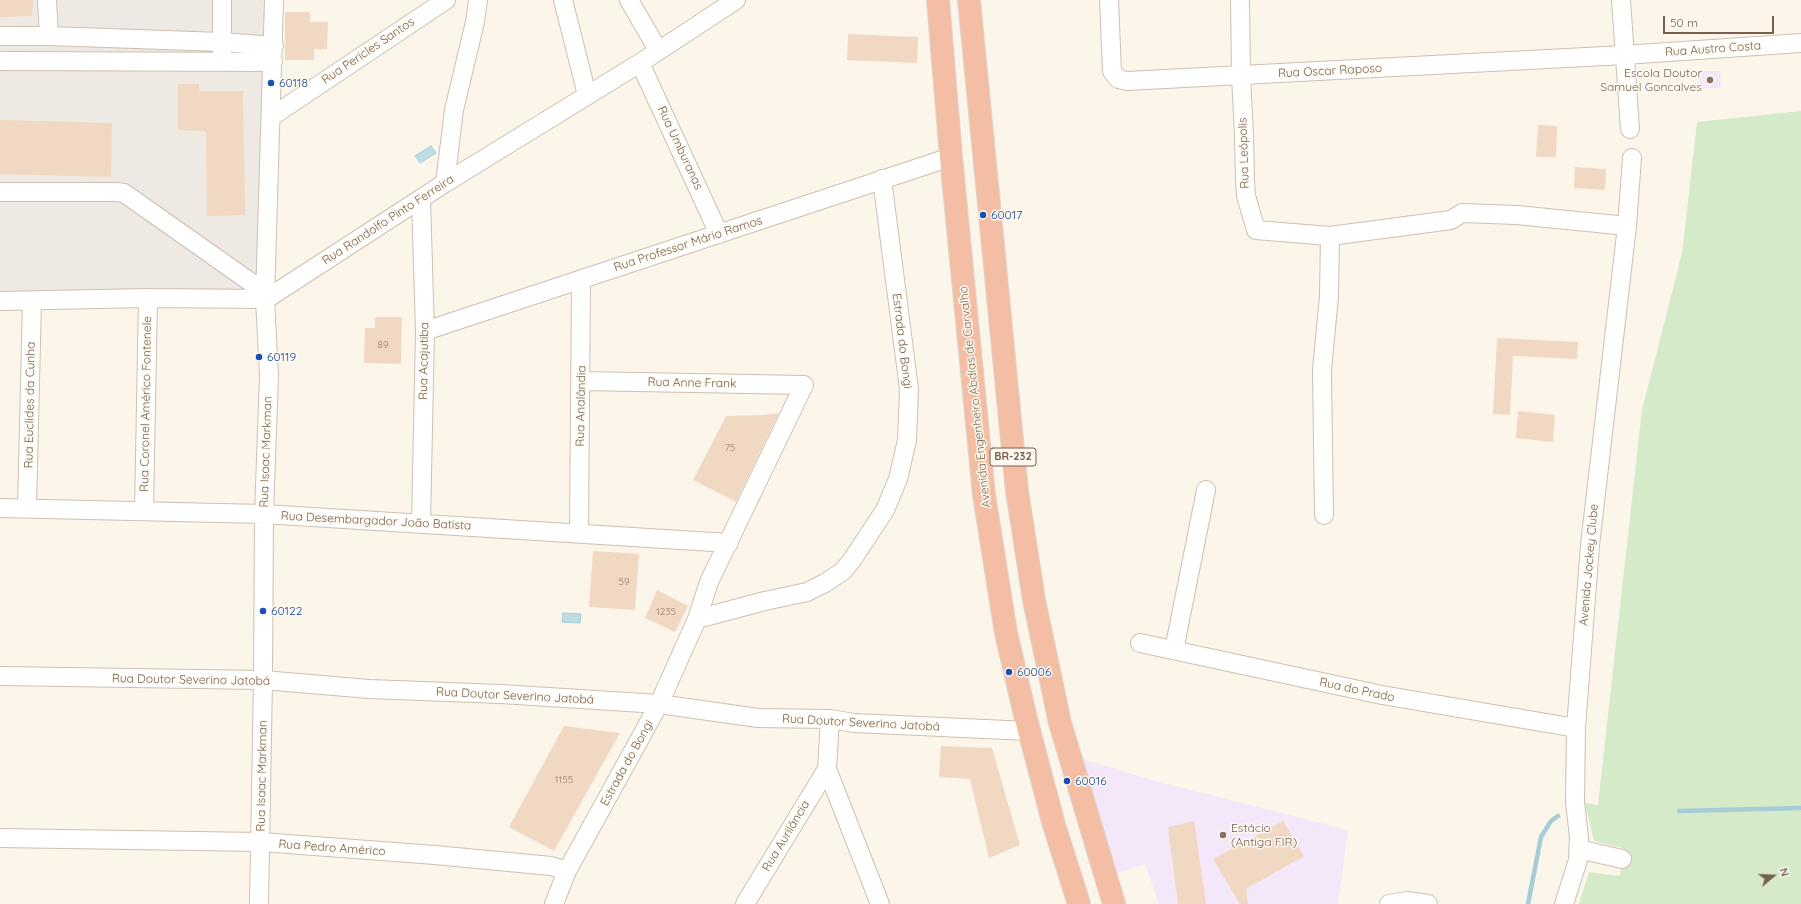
<!DOCTYPE html>
<meta charset="utf-8">
<style>
body{margin:0}
#map{position:relative;width:1801px;height:904px;overflow:hidden;background:#fcf6ea;font-family:Quicksand,sans-serif}
canvas{display:block}
.north{position:absolute;left:1753px;top:856px;width:40px;height:40px;-webkit-text-stroke:3px #fefaf1;paint-order:stroke;rotate:71deg;font-size:11px;font-weight:700;line-height:16px;text-align:center;color:#775f4e}
.north::after{content:'';display:block;margin:auto;width:14px;height:18px;background:#775f4e;clip-path:polygon(50% 0,100% 100%,50% 72%,0 100%)}
.scale{position:absolute;left:1663px;top:16px;width:111px;height:18px;box-sizing:border-box;border:2px solid #775f4e;border-top:0;padding-left:5px;font-size:12px;line-height:14px;white-space:nowrap;color:#775f4e;-webkit-text-stroke:3px #fefaf1;paint-order:stroke}
</style>
<div id="map">
<canvas width="1801" height="904"></canvas>
<div class="north">N</div>
<div class="scale">50 m</div>
</div>
<script>
const g = document.querySelector('canvas').getContext('2d');
g.lineJoin = 'round';
function fillPath(path, color) { g.fillStyle = color; g.fill(path, 'evenodd'); }
const toPath = rows => new Path2D(rows.map(r => 'M' + r).join(''));
function stroke(path, color, width, dash) { g.strokeStyle = color; g.lineWidth = width; g.lineCap = dash ? 'butt' : 'round'; g.setLineDash(dash || []); g.stroke(path); }
function label(font, color, halo, rows, align = 'center') {
  g.font = font + ' Quicksand,sans-serif'; g.lineWidth = 3; g.setLineDash([]); g.textBaseline = 'middle'; g.strokeStyle = halo; g.fillStyle = color; for (const [text, x, y, turn = 0] of rows) {
    g.save(); g.translate(x, y); g.rotate((+turn || 0) * Math.PI / 180); g.textAlign = isNaN(turn) ? turn : align; if (halo) g.strokeText(text, 0, 0); g.fillText(text, 0, 0); g.restore();
  }
}
const industrial = toPath([
 [0,0,272,0,265,303,0,303]
]);
const education = toPath([
 [1699,71,1720,71,1721,88,1699,88],
 [1076,757,1156,781,1348,830,1338,904,1159,904,1145,864,1111,875]
]);
const green = toPath([
 [1801,111,1801,904,1579,904,1589,872,1620,876,1623,848,1594,841,1585,803,1598,805,1642,410,1682,253,1697,122]
]);
const water = toPath([
 [431,146,436,153,420,163,415,156,431,146],
 [563,613,581,614,580,623,562,622,563,613]
]);
const stream = toPath([
 [1679,811,1801,808],
 [1528,904,1541,837,1551,821,1558,816]
]);
const building = toPath([
 [0,0,33,0,32,16,0,17],
 [285,12,310,12,310,22,328,22,327,49,314,49,314,60,285,60],
 [848,34,918,37,917,63,847,60],
 [178,84,199,84,199,91,243,91,245,215,207,216,206,131,178,130],
 [0,120,112,123,111,177,0,174],
 [1538,125,1557,126,1556,157,1536,157],
 [1575,167,1606,169,1605,190,1574,188],
 [375,317,402,317,401,364,364,363,365,328,375,328],
 [1497,338,1578,342,1577,359,1513,356,1510,415,1493,414],
 [1518,411,1555,415,1553,442,1516,438],
 [779,413,736,502,693,480,726,416,764,415],
 [593,551,639,554,635,610,589,607],
 [657,590,688,606,675,632,645,618],
 [564,726,620,733,554,851,509,827],
 [941,746,992,748,1020,845,989,858,970,779,939,777],
 [1194,821,1206,904,1178,904,1168,827],
 [1283,821,1304,856,1246,889,1248,904,1240,904,1213,859]
]);
const minor = toPath([
 [47,0,49,36],
 [222,0,222,53],
 [563,0,587,95],
 [629,0,658,50],
 [1109,0,1112,71,1118,79,1127,81,1624,55,1801,43],
 [1240,0,1241,76,1244,135,1245,180,1246,196,1256,230,1330,236,1451,220,1462,213,1517,215,1627,226],
 [1621,0,1630,129],
 [0,36,49,36,222,42,274,46],
 [0,61,273,62],
 [640,63,719,234],
 [271,117,446,0],
 [445,183,454,110,475,22,478,0],
 [0,192,116,192,124,193,266,293],
 [0,301,148,298,265,299,271,296,445,183,640,63,736,0],
 [425,331,951,157],
 [0,508,264,514,729,543],
 [27,508,32,301],
 [144,510,148,298],
 [1324,515,1322,370,1329,296,1330,236],
 [421,524,425,331,421,199],
 [579,533,581,279],
 [697,619,765,601,807,592,825,583,843,571,852,560,885,510,898,479,907,440,909,389,882,179],
 [1140,643,1382,695,1576,728],
 [1174,650,1206,490],
 [0,676,263,680,369,689,501,694,659,704,758,718,830,719,854,723,1029,731],
 [830,719,827,769,880,904],
 [0,838,261,842,435,855,551,866,567,871],
 [1578,849,1622,859],
 [259,904,263,680,264,514,269,376,265,299,274,0],
 [554,904,567,871,659,704,697,619,709,582,804,385,581,381],
 [745,904,827,769],
 [1389,904,1407,901,1428,904],
 [1564,904,1578,860,1579,837,1575,802,1576,728,1590,545,1627,226,1632,158]
]);
const highway = toPath([
 [938,0,951,157,984,495,1006,633,1026,719,1054,825,1079,904],
 [969,0,1017,491,1034,600,1060,723,1114,904]
]);
const markers = [
 [1710,80,4,"#8d6e63"],
 [271,83,4,"#1a4fb4"],
 [983,215,4,"#1a4fb4"],
 [259,357,4,"#1a4fb4"],
 [263,611,4,"#1a4fb4"],
 [1009,672,4,"#1a4fb4"],
 [1067,781,4,"#1a4fb4"],
 [1223,835,4,"#8d6e63"]
];
const numberNames = [
 ["89",383,345],
 ["75",730,448],
 ["59",624,582],
 ["1235",666,612],
 ["1155",564,780]
];
const shields = [
 [1013,457,46]
];
const shieldNames = [
 ["BR-232",1013,457]
];
const streetNames = [
 ["Rua Austro Costa",1713,49,-4],
 ["Rua Pericles Santos",368,51,-34],
 ["Rua Oscar Raposo",1330,71,-3],
 ["Rua Umburanas",680,148,65],
 ["Rua Leópolis",1244,153,-92],
 ["Rua Randolfo Pinto Ferreira",388,220,-33],
 ["Rua Professor Mário Ramos",688,244,-18],
 ["Estrada do Bongi",902,341,83],
 ["Rua Acajutiba",424,361,-89],
 ["Rua Anne Frank",692,383,1],
 ["Avenida Engenheiro Abdias de Carvalho",975,397,-96],
 ["Rua Coronel Américo Fontenele",146,404,-89],
 ["Rua Euclides da Cunha",30,405,-89],
 ["Rua Analândia",581,406,-89],
 ["Rua Isaac Markman",266,452,-88],
 ["Rua Desembargador João Batista",376,521,3],
 ["Avenida Jockey Clube",1589,565,-85],
 ["Rua Doutor Severino Jatobá",191,680,1],
 ["Rua do Prado",1357,690,12],
 ["Rua Doutor Severino Jatobá",515,696,3],
 ["Rua Doutor Severino Jatobá",861,723,3],
 ["Estrada do Bongi",627,763,-61],
 ["Rua Isaac Markman",262,776,-89],
 ["Rua Aurilância",786,836,-59],
 ["Rua Pedro Américo",332,848,4]
];
const educationNames = [
 ["Escola Doutor",1702,73],
 ["Samuel Goncalves",1702,87],
 ["Estácio",1231,828,"left"],
 ["(Antiga FIR)",1231,842,"left"]
];
const transitNames = [
 ["60118",279,83],
 ["60017",991,215],
 ["60119",267,357],
 ["60122",271,611],
 ["60006",1017,672],
 ["60016",1075,781]
];
fillPath(industrial, '#eee9e3');
fillPath(education, '#f3e7f9');
fillPath(green, '#d4eac8');
fillPath(water, '#bfdde6');
stroke(water, '#a5ccd7', 1);
stroke(stream, '#a5ccd7', 4.5);
fillPath(building, '#f1d8c3');
stroke(minor, '#cebfb0', 20);
stroke(highway, '#dcd5d1', 24);
stroke(minor, '#fff', 18);
stroke(highway, '#f4bea4', 22);
for (const [x, y, r, color] of markers) { const dot = new Path2D(); dot.arc(x, y, r, 0, 2 * Math.PI); g.fillStyle = color; g.fill(dot); stroke(dot, '#fefaf1', 1.5); }
label('10px', '#967d6b', null, numberNames);
for (const [x, y, w] of shields) { const box = new Path2D(); box.roundRect(x - w / 2, y - 9, w, 18, 3); g.fillStyle = '#fefaf1'; g.fill(box); stroke(box, '#775f4e', 1); }
label('bold 11px', '#775f4e', null, shieldNames);
label('12px', '#775f4e', '#fefaf1', streetNames);
label('12px', '#785e54', '#fefaf1', educationNames, 'right');
label('12px', '#164399', '#fefaf1', transitNames, 'left');
</script>
